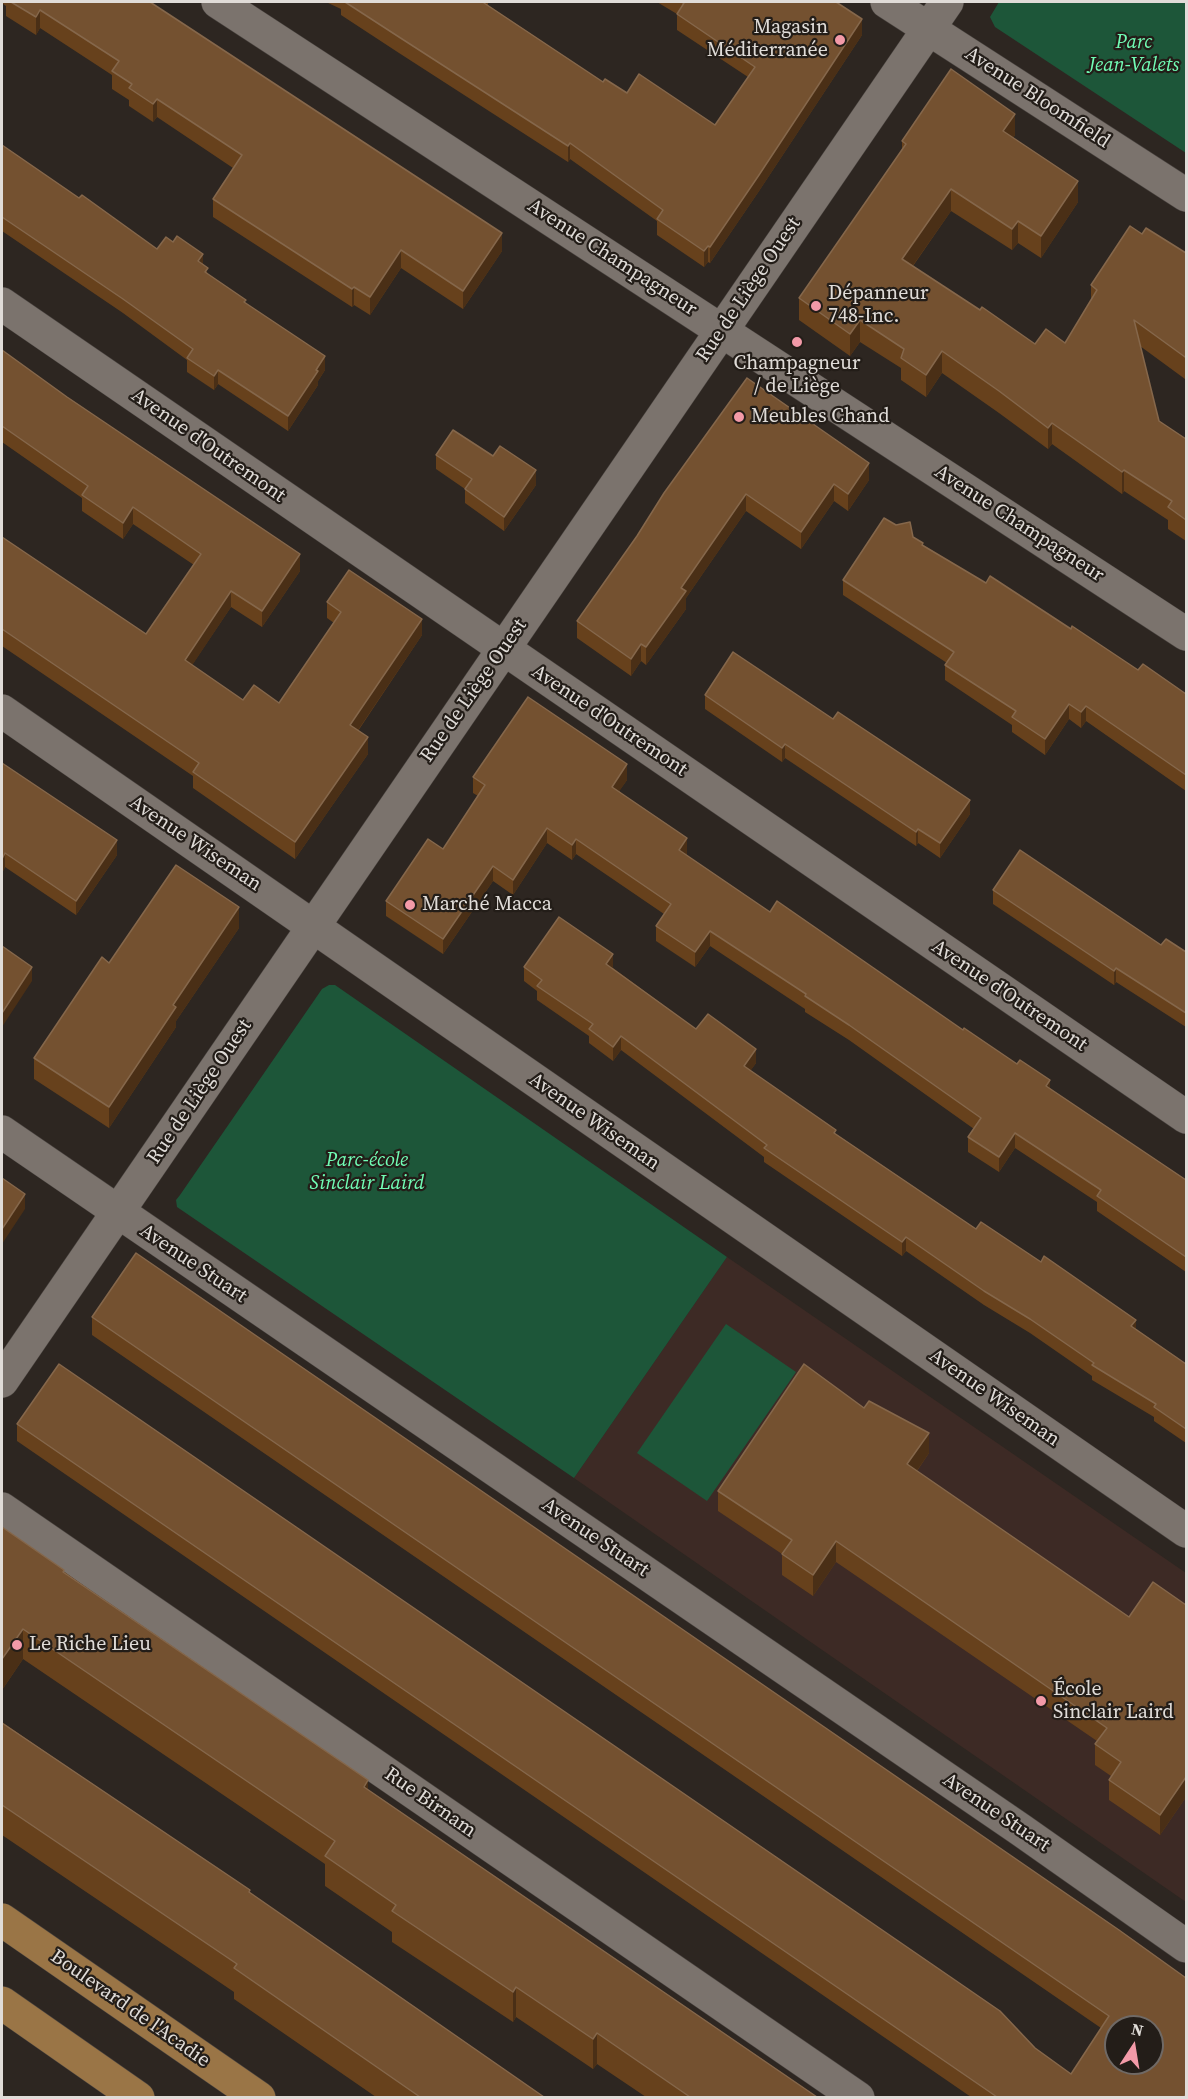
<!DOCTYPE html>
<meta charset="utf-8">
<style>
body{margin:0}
#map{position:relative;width:1188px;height:2099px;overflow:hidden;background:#2d2621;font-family:"Source Serif 4",serif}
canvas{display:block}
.frame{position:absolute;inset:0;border:3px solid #e0dcd8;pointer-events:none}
.north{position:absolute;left:1104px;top:2015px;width:60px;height:60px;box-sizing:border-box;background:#231d18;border:2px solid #6f6965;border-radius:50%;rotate:12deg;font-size:16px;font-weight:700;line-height:24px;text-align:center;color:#e0dcd8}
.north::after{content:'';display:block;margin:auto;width:21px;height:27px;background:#f39aa8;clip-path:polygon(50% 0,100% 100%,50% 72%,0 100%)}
</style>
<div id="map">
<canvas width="1188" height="2099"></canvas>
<div class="frame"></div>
<div class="north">N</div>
</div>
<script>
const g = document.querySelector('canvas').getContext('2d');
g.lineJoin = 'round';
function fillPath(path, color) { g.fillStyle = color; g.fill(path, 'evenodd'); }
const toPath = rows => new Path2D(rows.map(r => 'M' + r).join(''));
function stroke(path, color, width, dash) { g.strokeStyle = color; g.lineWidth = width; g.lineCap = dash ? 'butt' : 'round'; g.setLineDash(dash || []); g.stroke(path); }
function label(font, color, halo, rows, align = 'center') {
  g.font = font + ' "Source Serif 4",serif'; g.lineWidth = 4.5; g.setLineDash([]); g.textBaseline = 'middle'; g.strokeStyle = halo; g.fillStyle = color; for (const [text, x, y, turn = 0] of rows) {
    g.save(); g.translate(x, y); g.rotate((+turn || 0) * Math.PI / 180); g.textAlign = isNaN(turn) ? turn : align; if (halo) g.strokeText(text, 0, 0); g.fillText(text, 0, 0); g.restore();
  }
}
const education = toPath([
 [727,1257,1186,1573,1186,1902,574,1478]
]);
const green = toPath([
 [999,2,1186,2,1186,153,995,27,990,17],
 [329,985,335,985,727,1257,574,1478,177,1207,176,1200,180,1195,322,989],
 [726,1324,796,1372,707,1501,637,1453]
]);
const minor = toPath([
 [218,2,1186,634],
 [887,2,1186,195],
 [2,304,1186,1117],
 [2,711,1186,1531],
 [2,1132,1021,1830,1186,1946],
 [2,1381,947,2],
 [2,1509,858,2098]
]);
const major = toPath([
 [2,1920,259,2098],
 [2,2003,138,2098]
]);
const wall = toPath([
 [2,2,150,2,502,251,463,309,401,268,370,315,354,305,352,307,213,217,213,199,233,168,157,117,153,122,129,106,129,100,112,89,112,75,40,28,36,35,6,16,6,6,2,3],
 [326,2,488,2,488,5,603,82,627,93,715,125,748,77,677,30,677,14,657,2,836,2,862,35,759,191,710,263,708,262,704,267,657,235,657,221,570,159,568,162,399,53,341,15,341,9],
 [1015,135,1013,138,1078,202,1041,258,1018,243,1012,250,951,211,913,266,980,310,1035,344,1065,343,1091,301,1091,285,1142,234,1186,253,1185,379,1140,346,1159,421,1186,439,1186,541,1168,529,1168,520,1124,491,1122,494,1052,444,1048,449,999,413,942,373,926,397,901,380,901,368,860,342,850,356,799,320,799,298,902,151,902,141],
 [2,145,79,198,157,249,203,264,208,274,246,303,325,370,318,381,318,385,288,431,218,384,214,390,187,372,187,360,123,313,2,231],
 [2,350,300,571,262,627,231,607,192,665,243,700,279,703,334,623,327,618,327,602,422,635,358,731,368,754,295,859,193,788,193,776,2,646,2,537,146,634,194,565,133,524,123,539,82,511,82,498,2,442],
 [436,455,493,456,536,485,504,531,465,503,465,489,436,469],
 [869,480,848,511,834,501,801,549,746,511,686,598,686,609,646,665,641,661,631,676,577,638,577,621,637,536,664,493],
 [923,545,986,583,1071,629,1138,670,1186,694,1186,791,1086,721,1081,728,1069,719,1045,755,1012,732,1012,725,945,680,945,665,947,663,843,595,843,580],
 [705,695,970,814,940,858,918,843,916,846,785,758,782,762,705,709],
 [2,763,117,855,76,915,5,867,2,873],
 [473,777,627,780,619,791,687,853,686,855,770,912,1050,1089,1186,1180,1186,1272,1097,1211,1097,1202,1015,1148,999,1172,968,1152,968,1137,974,1129,849,1040,805,1012,805,1009,710,946,695,967,656,941,656,926,664,914,576,854,572,860,547,843,513,895,493,881,443,954,386,916,386,901,443,849,478,796,473,793],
 [993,890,1161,945,1186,952,1186,1027,1116,982,1114,985,993,904],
 [239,928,176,1021,176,1027,109,1128,34,1079,34,1058,109,963],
 [524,967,613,968,696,1029,756,1063,750,1071,836,1134,976,1229,1136,1329,1186,1364,1186,1443,1154,1421,1154,1417,1092,1380,1092,1376,1030,1333,984,1305,906,1251,902,1256,764,1162,764,1157,621,1050,613,1061,589,1043,589,1036,537,1000,537,991,524,981],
 [92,1317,1119,1930,1186,2097,971,2097,17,1441,17,1424,1035,2048,1071,2074,1101,2028,92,1335],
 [864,1408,929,1453,917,1471,1129,1617,1186,1605,1186,1797,1160,1835,1109,1800,1109,1780,1111,1776,1095,1765,1095,1744,1097,1741,836,1562,813,1596,782,1575,782,1554,718,1511,718,1491],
 [2,1527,368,1790,817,2097,646,2097,597,2064,593,2069,516,2017,513,2022,392,1942,392,1932,325,1886,325,1864,23,1659,2,1690],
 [2,1722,250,1893,544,2097,376,2097,234,1999,234,1992,2,1835]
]);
const shadedWall = toPath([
 [40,10,40,28,36,35,36,17],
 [862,19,862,35,759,191,710,263,710,247],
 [157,99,157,117,153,122,153,104],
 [1015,114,1015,135,1003,153,1003,131],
 [570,143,570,159,568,162,568,146],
 [1078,181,1078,202,1041,258,1041,236],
 [951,189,951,211,902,281,902,259],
 [1018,221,1018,243,1012,250,1012,229],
 [502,233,502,251,463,309,463,291],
 [708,246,708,262,704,267,704,251],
 [401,250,401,268,370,315,370,297],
 [203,254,203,268,198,261],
 [354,287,354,305,352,307,352,289],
 [860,320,860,342,850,356,850,334],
 [942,351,942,373,926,397,926,375],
 [1186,355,1186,377,1185,379,1185,357],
 [325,356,325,370,318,381,318,385,288,431,288,416],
 [218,370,218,384,214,390,214,376],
 [1052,423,1052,444,1048,449,1048,428],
 [869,463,869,480,848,511,848,494],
 [536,470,536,485,504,531,504,517],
 [1124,470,1124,491,1122,494,1122,472],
 [834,484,834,501,801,549,801,532],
 [746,494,746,511,686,598,686,609,646,665,646,647,681,588],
 [133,507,133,524,123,539,123,523],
 [300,554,300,571,262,627,262,611],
 [231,591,231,607,185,676,185,660],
 [422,619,422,635,350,742,350,725],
 [641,644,641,661,631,676,631,659],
 [1069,704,1069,719,1045,755,1045,739],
 [1086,706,1086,721,1081,728,1081,712],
 [368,737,368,754,295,859,295,842],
 [785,744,785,758,782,762,782,748],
 [627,764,627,780,612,802,612,787],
 [970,800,970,814,940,858,940,843],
 [547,828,547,843,513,895,513,880],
 [918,829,918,843,916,846,916,832],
 [687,838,687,853,679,865,679,850],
 [576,839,576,854,572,860,572,845],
 [117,840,117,855,76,915,76,901],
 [5,853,5,867,2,873,2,859],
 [493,866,493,881,443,954,443,939],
 [239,907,239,928,176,1021,176,1027,109,1128,109,1107,173,1005],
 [710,931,710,946,695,967,695,952],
 [613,954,613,968,606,978,606,964],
 [32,967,32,981,2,1027,2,1013],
 [1116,968,1116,982,1114,985,1114,971],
 [621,1036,621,1050,613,1061,613,1047],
 [756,1049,756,1063,744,1080,744,1066],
 [1050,1080,1050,1095,1046,1086],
 [1015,1133,1015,1148,999,1172,999,1157],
 [25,1194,25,1209,2,1244,2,1229],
 [906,1237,906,1251,902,1256,902,1242],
 [1136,1320,1136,1334,1131,1326],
 [929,1433,929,1453,907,1485,907,1464],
 [836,1541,836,1562,813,1596,813,1575],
 [23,1629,23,1659,2,1690,2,1659],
 [1186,1777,1186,1797,1160,1835,1160,1815],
 [368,1780,368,1811,364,1787],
 [516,1987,516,2017,513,2022,513,1992],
 [597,2033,597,2064,593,2069,593,2039]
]);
const building = toPath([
 [11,2,150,2,502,233,463,291,401,250,370,297,354,287,352,289,213,199,242,155,157,99,153,104,129,88,132,84,112,71,119,61,40,10,36,17,11,2],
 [345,2,485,2,484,3,603,82,605,79,627,93,639,74,715,125,755,67,677,14,684,3,681,2,836,2,862,19,759,175,710,247,708,246,704,251,657,219,663,210,570,143,568,146,399,37,345,2],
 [951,69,1015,114,1003,131,1078,181,1041,236,1018,221,1012,229,951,189,902,259,980,310,982,307,1035,344,1046,329,1065,343,1097,290,1091,285,1130,226,1142,234,1146,228,1186,253,1186,355,1185,357,1134,320,1159,421,1186,439,1186,520,1168,507,1172,501,1124,470,1122,472,1052,423,1048,428,999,391,942,351,926,375,901,358,904,349,860,320,850,334,799,298,906,144,902,141,951,69],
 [2,145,79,198,82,195,157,249,166,237,173,242,177,236,203,254,198,261,208,268,205,272,246,300,244,302,325,356,316,370,318,371,288,416,218,370,214,376,187,358,193,349,123,299,2,217,2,145],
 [2,350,67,397,300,554,262,611,231,591,185,660,243,700,254,685,279,703,341,612,327,602,349,570,422,619,350,725,368,737,295,842,193,772,199,763,2,629,2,537,146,634,201,554,133,507,123,523,82,495,88,486,2,426,2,350],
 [747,378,869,463,848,494,834,484,801,532,746,494,681,588,686,591,646,647,641,644,631,659,577,621,637,536,664,493,747,378],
 [453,430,493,456,500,446,536,470,504,517,465,489,472,479,436,455,453,430],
 [884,518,896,525,910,522,913,537,923,543,922,545,986,583,990,576,1071,629,1072,626,1138,670,1143,664,1186,694,1186,775,1086,706,1081,712,1069,704,1045,739,1012,717,1016,711,945,665,954,652,843,580,884,518],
 [733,652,833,719,838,712,970,800,940,843,918,829,916,832,785,744,782,748,705,695,733,652],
 [528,697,627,764,612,787,687,838,679,850,770,912,777,901,963,1030,964,1028,1017,1064,1020,1060,1050,1080,1046,1086,1186,1180,1186,1257,1097,1196,1101,1190,1015,1133,999,1157,968,1137,981,1118,849,1025,805,996,806,994,710,931,695,952,656,926,671,904,576,839,572,845,547,828,513,880,493,866,443,939,386,901,428,839,443,849,485,785,473,777,528,697],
 [2,763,117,840,76,901,5,853,2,859,2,763],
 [1020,850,1161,945,1166,939,1186,952,1186,1013,1116,968,1114,971,993,890,1020,850],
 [176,865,239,907,173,1005,176,1007,109,1107,34,1058,102,957,109,963,176,865],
 [559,917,613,954,606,964,696,1029,708,1014,756,1049,744,1066,836,1130,834,1133,976,1229,981,1222,1041,1262,1044,1256,1136,1320,1131,1326,1186,1364,1186,1429,1154,1407,1156,1404,1092,1365,1094,1363,1030,1319,984,1291,906,1237,902,1242,764,1148,767,1145,621,1036,613,1047,589,1029,593,1024,537,986,542,980,524,967,559,917],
 [2,946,32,967,2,1013,2,946],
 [2,1178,25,1194,2,1229,2,1178],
 [136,1253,1119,1930,1186,1978,1186,2094,1184,2097,997,2097,17,1424,59,1364,1000,2011,1035,2048,1071,2074,1109,2016,92,1317,136,1253],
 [1116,2027,1152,2027,1152,2063,1116,2063,1116,2027],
 [804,1364,864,1408,869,1401,929,1433,907,1464,1129,1617,1153,1582,1186,1605,1186,1777,1160,1815,1109,1780,1121,1762,1095,1744,1107,1728,836,1541,813,1575,782,1554,792,1540,718,1491,804,1364],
 [2,1527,64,1570,63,1572,368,1780,364,1787,817,2097,690,2097,597,2033,593,2039,516,1987,513,1992,392,1911,396,1905,325,1856,335,1841,23,1629,2,1659,2,1527],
 [2,1723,250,1890,249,1892,544,2097,420,2097,234,1968,237,1964,2,1805,2,1723]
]);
const markers = [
 [840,40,6,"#f39aa8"],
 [816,306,6,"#f39aa8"],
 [797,342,6,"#f39aa8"],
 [739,417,6,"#f39aa8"],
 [410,905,6,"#f39aa8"],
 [17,1645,6,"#f39aa8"],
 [1041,1701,6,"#f39aa8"]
];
const poiNames = [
 ["Magasin",828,28,"right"],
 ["Méditerranée",828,51,"right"],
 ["Dépanneur",828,294],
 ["748-Inc.",828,317],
 ["Champagneur",797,364,"center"],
 ["/ de Liège",797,387,"center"],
 ["Meubles Chand",751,417],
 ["Marché Macca",422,905],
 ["Le Riche Lieu",29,1645],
 ["École",1053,1690],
 ["Sinclair Laird",1053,1713]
];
const parkNames = [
 ["Parc",1134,43],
 ["Jean-Valets",1134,66],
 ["Parc-école",367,1161],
 ["Sinclair Laird",367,1184]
];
const streetNames = [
 ["Avenue Bloomfield",1037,98,33],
 ["Avenue Champagneur",612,258,33],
 ["Rue de Liège Ouest",749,290,-56],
 ["Avenue d'Outremont",208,446,35],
 ["Avenue Champagneur",1019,524,33],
 ["Rue de Liège Ouest",474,691,-55],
 ["Avenue d'Outremont",609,721,34],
 ["Avenue Wiseman",195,844,34],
 ["Avenue d'Outremont",1009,996,34],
 ["Rue de Liège Ouest",200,1092,-56],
 ["Avenue Wiseman",594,1122,35],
 ["Avenue Stuart",193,1264,34],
 ["Avenue Wiseman",994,1398,35],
 ["Avenue Stuart",595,1538,34],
 ["Rue Birnam",430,1803,35],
 ["Avenue Stuart",996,1813,34],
 ["Boulevard de l'Acadie",130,2009,35]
];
fillPath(education, '#3d2a25');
fillPath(green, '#1d5639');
stroke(minor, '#4a4440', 34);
stroke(major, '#4a4440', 34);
stroke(minor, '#7b736d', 33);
stroke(major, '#9a7546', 33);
fillPath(wall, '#67411c');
fillPath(shadedWall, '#4a2f16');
fillPath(building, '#745130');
stroke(building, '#85674b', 1.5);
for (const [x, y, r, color] of markers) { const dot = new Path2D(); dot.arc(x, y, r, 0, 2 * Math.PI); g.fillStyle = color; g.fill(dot); stroke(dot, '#231d18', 2); }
label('20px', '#e0dcd8', '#231d18', poiNames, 'left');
label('italic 20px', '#71fdb5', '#231d18', parkNames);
label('20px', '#e0dcd8', '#231d18', streetNames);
</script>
